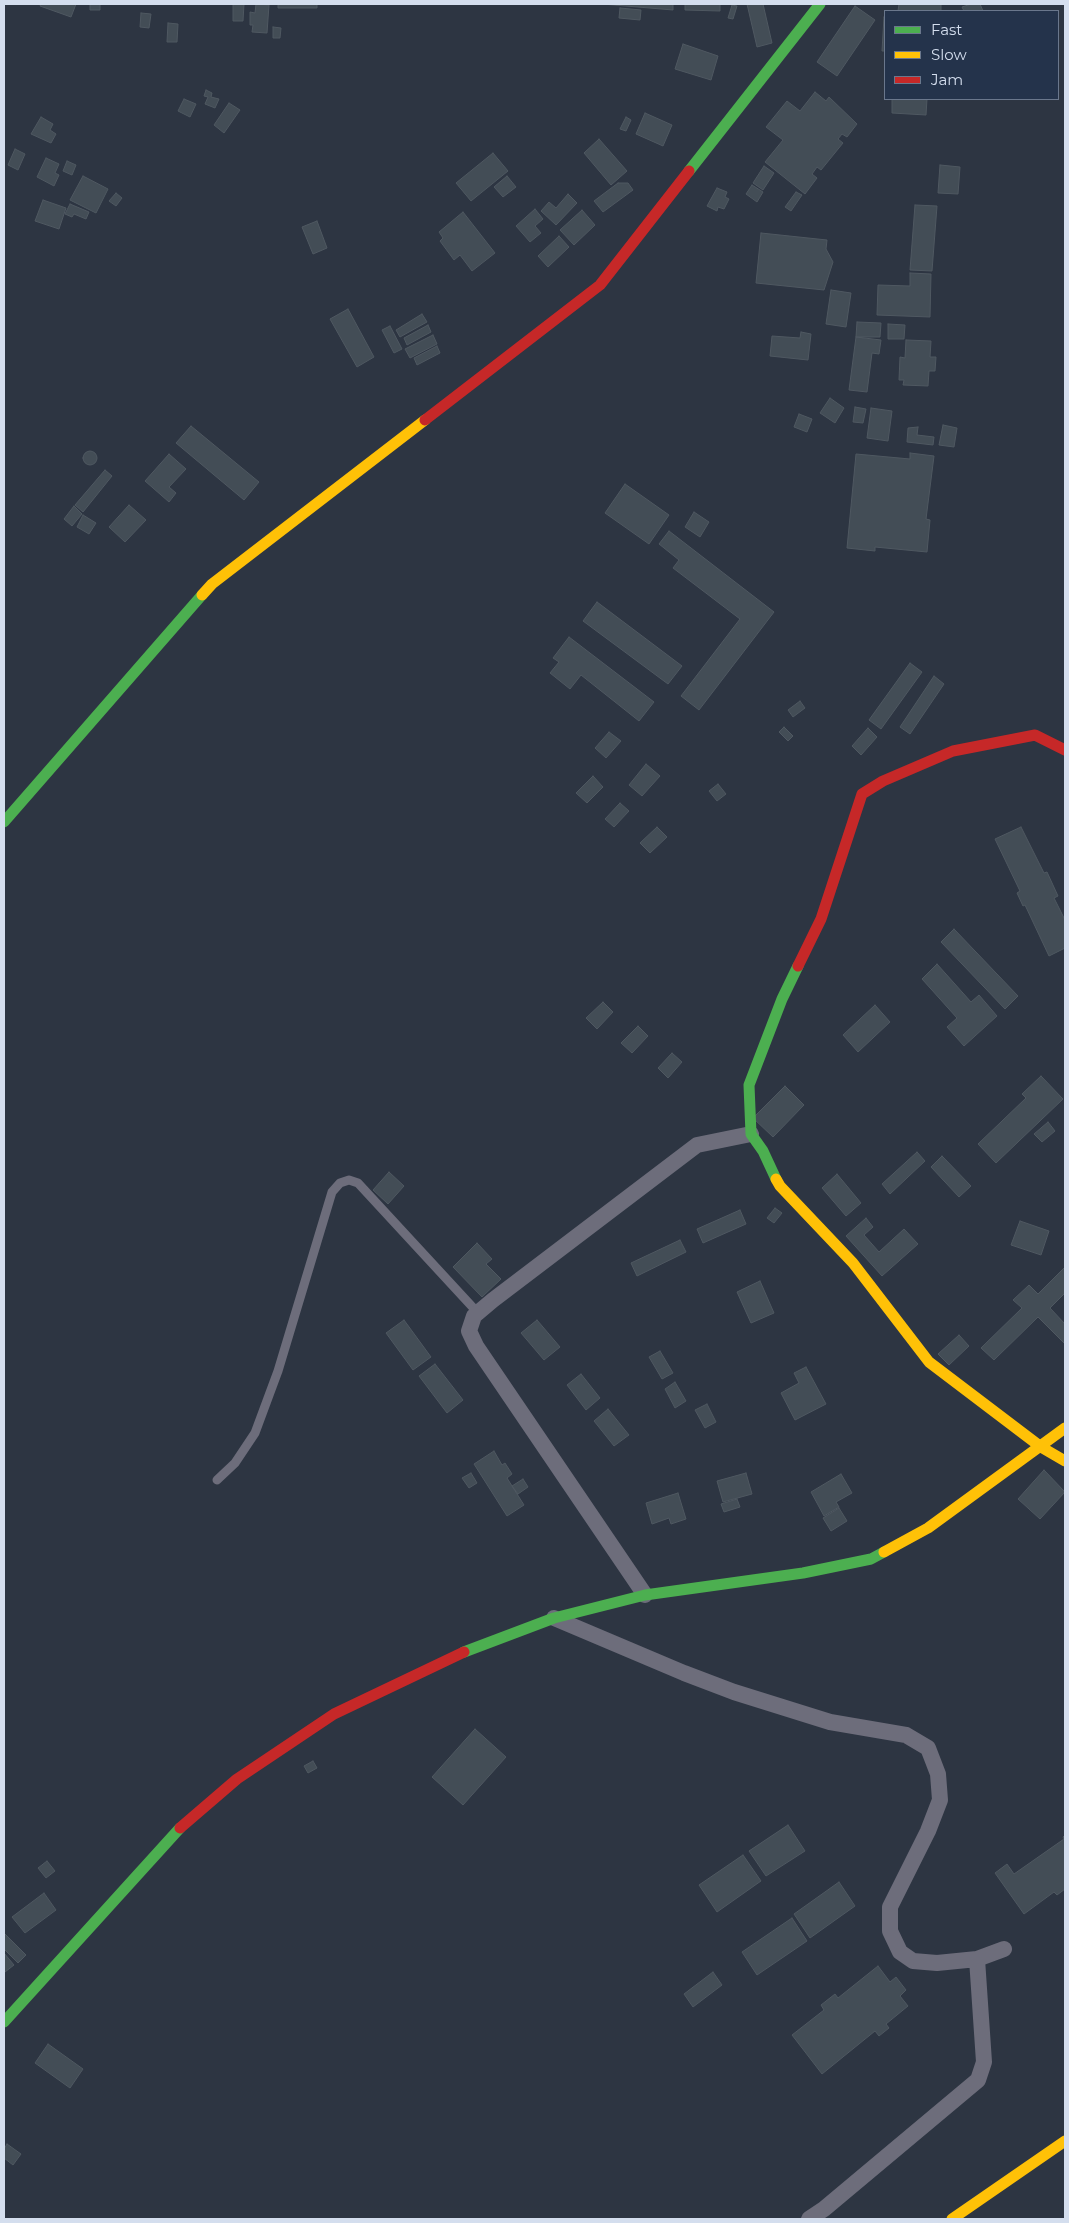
<!DOCTYPE html>
<style>
body{margin:0}
#map{position:relative;width:1069px;height:2223px;overflow:hidden;background:#2d3542;font-family:Montserrat,sans-serif}
canvas{display:block}
.frame{position:absolute;inset:0;border:5px solid #d4deee;pointer-events:none}
.legend{position:absolute;left:884px;top:10px;width:175px;height:90px;box-sizing:border-box;background:#24334b;border:1px solid #6a778c;margin:0;padding:6px 9px;list-style:none;font-size:15px;color:#d4deee}
.legend li{display:flex;align-items:center;gap:10px;height:25px}
.legend b{width:25px;border:1px solid #6a778c}
</style>
<div id="map">
<canvas width="1069" height="2223"></canvas>
<div class="frame"></div>
<ul class="legend">
<li><b style="height:6px;background:#4caf50"></b>Fast</li>
<li><b style="height:6px;background:#ffc107"></b>Slow</li>
<li><b style="height:6px;background:#c62828"></b>Jam</li>
</ul>
</div>
<script>
const g = document.querySelector('canvas').getContext('2d');
g.lineJoin = 'round';
function fillPath(path, color) { g.fillStyle = color; g.fill(path, 'evenodd'); }
const toPath = rows => new Path2D(rows.map(r => 'M' + r).join(''));
function stroke(path, color, width, dash) { g.strokeStyle = color; g.lineWidth = width; g.lineCap = dash ? 'butt' : 'round'; g.setLineDash(dash || []); g.stroke(path); }
const building = toPath([
 [41,4,76,4,71,17,40,6,41,4],
 [90,4,100,4,100,10,90,10,90,4],
 [233,4,244,4,243,21,233,21,233,4],
 [256,4,269,5,267,33,252,32,253,25,250,25,250,12,255,13,256,4],
 [278,4,317,4,317,8,278,8,278,4],
 [602,4,673,4,673,10,602,4],
 [685,4,720,4,720,11,685,10,685,4],
 [747,4,763,4,772,43,757,47,747,4],
 [899,4,941,4,941,11,898,11,899,4],
 [971,4,980,4,983,11,964,11,962,7,971,4],
 [732,5,737,6,733,19,728,18,732,5],
 [855,6,875,20,837,76,817,62,855,6],
 [620,8,641,10,640,20,619,18,620,8],
 [141,13,151,14,149,28,140,27,141,13],
 [884,17,885,17,885,51,882,51,884,17],
 [168,23,178,24,177,42,167,42,168,23],
 [273,27,281,28,280,38,273,38,273,27],
 [683,44,718,56,711,80,675,69,683,44],
 [206,90,212,93,211,97,219,99,215,108,205,104,208,97,204,96,206,90],
 [815,92,826,101,829,97,857,124,847,137,842,134,838,139,843,143,821,170,817,167,812,174,817,178,805,194,765,162,783,140,766,127,787,101,800,111,815,92],
 [184,99,196,104,190,117,178,111,184,99],
 [892,99,927,99,926,115,892,113,892,99],
 [229,103,240,110,224,133,214,125,229,103],
 [645,113,672,125,663,146,636,134,645,113],
 [41,117,53,124,50,130,56,134,51,143,31,134,41,117],
 [626,117,631,120,626,131,620,129,626,117],
 [599,139,627,171,611,185,584,153,599,139],
 [15,149,25,154,18,170,8,165,15,149],
 [493,153,508,171,471,201,456,183,493,153],
 [46,158,59,164,55,173,59,175,54,186,37,177,46,158],
 [67,161,76,165,72,175,63,171,67,161],
 [940,165,960,167,958,194,938,193,940,165],
 [764,166,774,173,763,190,753,183,764,166],
 [83,176,108,189,96,213,70,200,83,176],
 [507,176,516,187,503,197,494,187,507,176],
 [618,183,628,183,633,190,603,212,594,201,618,183],
 [752,185,763,192,757,202,746,194,752,185],
 [717,188,727,192,725,197,729,199,724,209,718,207,717,211,707,206,717,188],
 [796,192,802,195,791,211,785,207,796,192],
 [116,193,122,198,116,206,109,201,116,193],
 [568,194,577,203,556,225,541,211,549,202,556,208,568,194],
 [43,200,66,208,59,229,35,221,43,200],
 [70,204,89,212,86,219,74,214,72,217,65,214,70,204],
 [915,205,937,206,932,271,910,270,915,205],
 [535,209,543,219,535,226,541,233,530,242,516,226,535,209],
 [582,210,595,225,574,245,560,230,582,210],
 [463,212,495,253,472,271,460,255,454,260,440,241,443,238,439,232,463,212],
 [317,221,327,248,313,254,302,227,317,221],
 [761,233,827,240,826,249,833,262,824,290,756,283,761,233],
 [559,236,569,247,548,267,538,256,559,236],
 [910,273,931,274,930,317,877,315,878,285,910,286,910,273],
 [831,290,851,293,846,327,826,324,831,290],
 [348,309,374,357,357,367,330,319,348,309],
 [422,314,427,322,400,337,396,330,422,314],
 [857,322,881,323,880,337,856,337,857,322],
 [888,324,905,325,904,339,888,339,888,324],
 [428,325,431,332,407,345,404,338,428,325],
 [390,326,402,349,394,353,382,330,390,326],
 [801,332,811,334,808,360,770,356,772,336,800,338,801,332],
 [433,335,437,344,410,358,405,349,433,335],
 [856,337,881,340,879,354,872,353,867,392,849,390,856,337],
 [906,340,931,341,930,357,936,357,935,371,929,371,928,386,903,385,904,380,899,380,900,357,905,358,906,340],
 [437,346,440,353,417,365,414,358,437,346],
 [830,398,844,408,835,423,820,413,830,398],
 [855,407,866,409,863,423,853,422,855,407],
 [871,408,892,411,888,441,867,438,871,408],
 [799,414,812,419,807,432,794,427,799,414],
 [943,425,957,428,954,447,939,445,943,425],
 [191,426,259,482,244,500,176,443,191,426],
 [918,427,917,435,934,437,933,445,907,442,908,428,918,427],
 '83 458a7 7 0 1 1 14 0a7 7 0 1 1-14 0Z',
 [910,453,934,456,926,519,930,520,927,552,875,547,875,551,847,548,856,454,910,459,910,453],
 [169,454,186,469,169,487,176,493,169,502,145,481,169,454],
 [105,470,112,476,83,512,75,505,105,470],
 [625,484,669,515,649,544,605,513,625,484],
 [129,505,146,520,125,542,109,527,129,505],
 [74,506,82,514,72,526,64,519,74,506],
 [694,512,709,522,700,537,685,527,694,512],
 [83,515,96,523,89,534,77,527,83,515],
 [669,531,774,612,699,710,681,696,740,619,673,568,679,560,659,544,669,531],
 [597,602,682,666,668,684,583,621,597,602],
 [569,637,654,702,639,721,581,675,570,689,550,673,559,662,553,658,569,637],
 [910,663,922,672,881,729,869,720,910,663],
 [934,676,944,684,910,734,900,727,934,676],
 [800,701,805,708,793,717,788,710,800,701],
 [784,727,793,736,788,741,779,732,784,727],
 [868,728,877,737,861,755,852,746,868,728],
 [609,732,621,741,606,758,595,748,609,732],
 [646,764,660,776,642,796,629,785,646,764],
 [593,776,603,787,587,803,576,793,593,776],
 [718,784,726,794,717,801,709,791,718,784],
 [620,803,629,811,614,827,605,819,620,803],
 [657,827,667,837,650,853,640,843,657,827],
 [1021,827,1044,873,1047,872,1058,896,1054,898,1065,920,1065,948,1049,956,1025,905,1023,906,1017,893,1020,891,995,839,1021,827],
 [954,929,1018,996,1005,1009,941,942,954,929],
 [937,964,971,1002,979,995,997,1016,964,1046,947,1027,957,1018,922,979,937,964],
 [603,1002,613,1012,597,1029,586,1018,603,1002],
 [875,1005,890,1022,858,1052,843,1035,875,1005],
 [638,1026,648,1036,632,1053,621,1043,638,1026],
 [672,1053,682,1062,668,1078,658,1068,672,1053],
 [1041,1076,1063,1099,996,1163,978,1144,1026,1098,1022,1094,1041,1076],
 [785,1086,804,1105,773,1137,753,1118,785,1086],
 [1048,1122,1055,1131,1042,1142,1034,1134,1048,1122],
 [917,1152,925,1161,890,1194,882,1184,917,1152],
 [942,1156,971,1186,959,1197,931,1167,942,1156],
 [389,1172,404,1186,388,1204,373,1190,389,1172],
 [837,1174,861,1203,846,1216,822,1188,837,1174],
 [775,1208,782,1213,774,1223,767,1218,775,1208],
 [740,1210,746,1224,703,1243,697,1229,740,1210],
 [866,1218,873,1227,864,1235,879,1252,904,1229,918,1244,882,1276,846,1236,866,1218],
 [1020,1221,1049,1231,1041,1255,1011,1245,1020,1221],
 [680,1240,686,1252,637,1276,631,1263,680,1240],
 [477,1243,492,1259,486,1264,501,1279,482,1297,453,1267,477,1243],
 [1065,1267,1065,1293,1050,1308,1065,1324,1065,1344,1038,1317,994,1360,981,1348,1022,1308,1013,1300,1029,1285,1038,1294,1065,1267],
 [760,1281,774,1313,751,1323,737,1292,760,1281],
 [404,1320,431,1357,413,1370,386,1333,404,1320],
 [537,1320,560,1347,544,1360,521,1333,537,1320],
 [959,1335,969,1346,949,1365,938,1354,959,1335],
 [660,1351,673,1373,662,1379,649,1357,660,1351],
 [435,1364,463,1400,447,1413,419,1376,435,1364],
 [806,1367,826,1404,795,1420,781,1393,799,1383,794,1373,806,1367],
 [581,1374,600,1398,586,1410,567,1385,581,1374],
 [675,1382,686,1401,675,1408,665,1389,675,1382],
 [707,1404,716,1422,705,1428,695,1410,707,1404],
 [608,1409,629,1435,614,1446,594,1421,608,1409],
 [494,1451,502,1465,505,1463,512,1474,507,1478,524,1505,507,1516,474,1464,494,1451],
 [1044,1470,1065,1492,1040,1519,1018,1499,1044,1470],
 [471,1473,477,1483,469,1488,462,1478,471,1473],
 [746,1473,752,1494,723,1502,717,1481,746,1473],
 [841,1474,852,1493,836,1502,839,1507,824,1516,811,1492,841,1474],
 [523,1479,528,1487,518,1494,512,1486,523,1479],
 [678,1493,686,1519,671,1524,669,1518,652,1524,646,1503,678,1493],
 [737,1499,740,1507,724,1512,721,1504,737,1499],
 [839,1508,847,1521,831,1531,823,1518,839,1508],
 [475,1729,506,1757,463,1805,432,1777,475,1729],
 [313,1761,317,1768,308,1773,304,1766,313,1761],
 [788,1825,805,1851,766,1876,749,1851,788,1825],
 [1065,1835,1065,1889,1057,1895,1054,1892,1024,1914,995,1873,1007,1864,1014,1874,1064,1839,1063,1837,1065,1835],
 [743,1855,761,1881,717,1912,699,1885,743,1855],
 [47,1861,55,1871,46,1878,38,1868,47,1861],
 [839,1882,855,1906,810,1938,794,1914,839,1882],
 [44,1893,56,1910,25,1933,12,1917,44,1893],
 [792,1918,807,1941,757,1975,742,1952,792,1918],
 [4,1933,26,1955,18,1963,4,1949,4,1933],
 [4,1953,14,1965,5,1972,4,1970,4,1953],
 [878,1966,890,1982,896,1977,906,1990,900,1996,908,2006,886,2024,889,2028,879,2036,875,2031,822,2074,792,2035,824,2010,821,2005,835,1994,838,1998,878,1966],
 [713,1972,722,1985,693,2007,684,1994,713,1972],
 [48,2044,83,2069,70,2088,35,2063,48,2044],
 [7,2144,21,2154,13,2165,4,2158,4,2149,7,2144]
]);
const lane = toPath([
 [217,1480,235,1463,255,1433,278,1371,332,1192,340,1183,349,1180,358,1183,478,1313]
]);
const street = toPath([
 [645,1595,476,1346,469,1331,474,1316,493,1300,697,1145,751,1134],
 [554,1618,684,1673,734,1692,830,1722,906,1735,928,1748,938,1774,940,1800,928,1831,890,1907,890,1931,900,1952,913,1961,937,1963,977,1959,1004,1949],
 [809,2219,824,2209,978,2080,984,2062,977,1959]
]);
const fast = toPath([
 [689,171,820,4],
 [4,822,202,595],
 [776,1179,763,1151,751,1134,749,1085,782,999,798,966],
 [464,1652,554,1618,645,1595,803,1573,871,1559,884,1552],
 [4,2022,180,1828]
]);
const slow = toPath([
 [202,595,212,584,425,420],
 [776,1179,780,1186,853,1263,929,1362,1041,1447,1065,1461],
 [884,1552,928,1528,1065,1428],
 [952,2219,1065,2141]
]);
const jam = toPath([
 [425,420,600,285,689,171],
 [798,966,821,919,862,794,883,781,953,751,1035,735,1065,750],
 [180,1828,237,1779,334,1714,464,1652]
]);
fillPath(building, '#434d56');
stroke(building, '#4f5861', 1);
stroke(lane, '#6d6d7b', 9);
stroke(street, '#6d6d7b', 16);
stroke(fast, '#4caf50', 11);
stroke(slow, '#ffc107', 11);
stroke(jam, '#c62828', 11);
</script>
